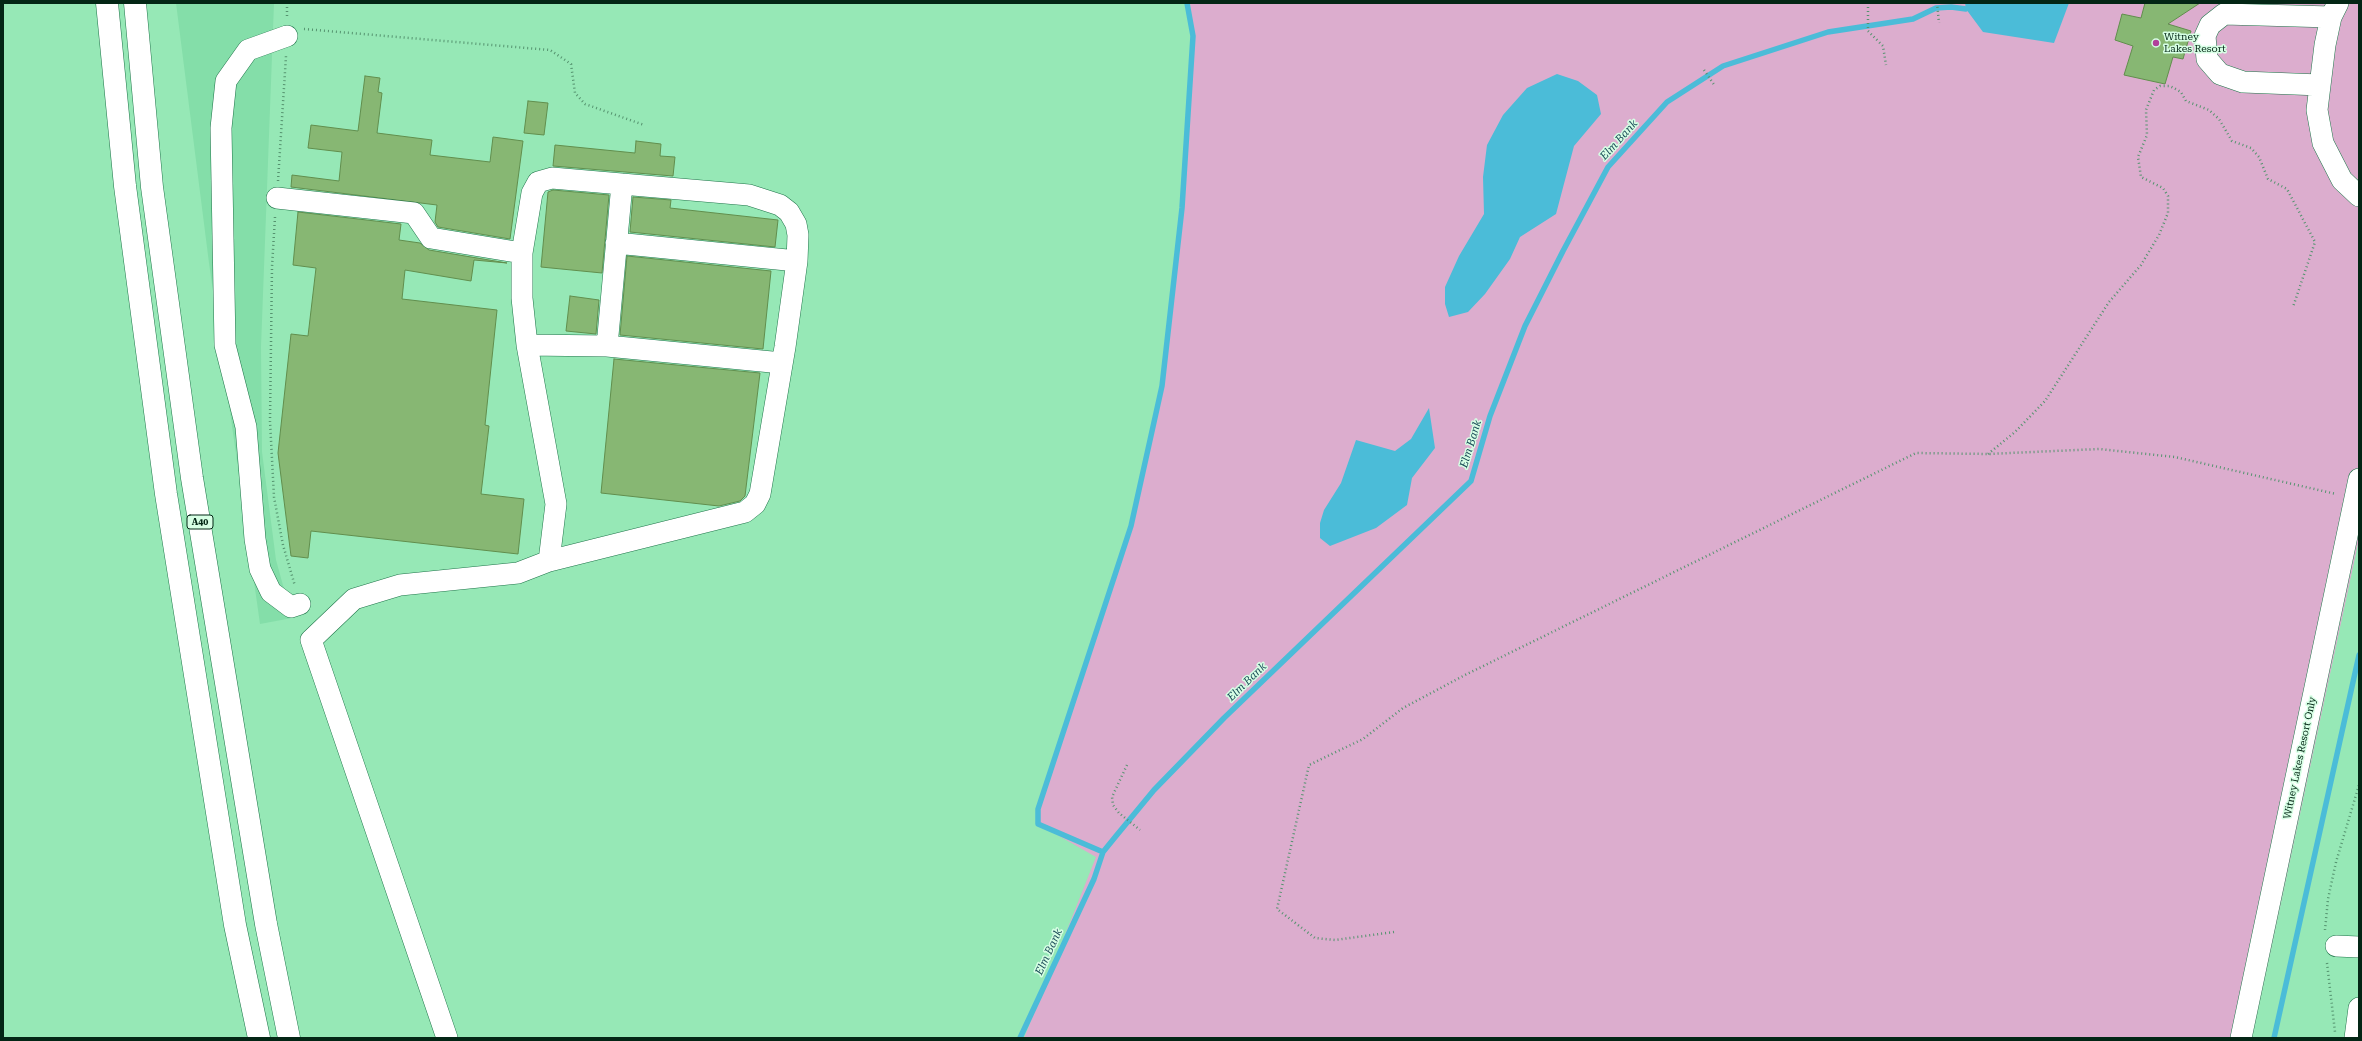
<!DOCTYPE html>
<style>
body{margin:0}
#map{position:relative;width:2362px;height:1041px;overflow:hidden;background:#96e8b6;font-family:"Roboto Serif",serif}
canvas{display:block}
.frame{position:absolute;inset:0;border:4px solid #032615;pointer-events:none}
</style>
<div id="map">
<canvas width="2362" height="1041"></canvas>
<div class="frame"></div>
</div>
<script>
const g = document.querySelector('canvas').getContext('2d');
g.lineJoin = 'round';
function fillPath(path, color) { g.fillStyle = color; g.fill(path, 'evenodd'); }
const toPath = rows => new Path2D(rows.map(r => 'M' + r).join(''));
function stroke(path, color, width, dash) { g.strokeStyle = color; g.lineWidth = width; g.lineCap = dash ? 'butt' : 'round'; g.setLineDash(dash || []); g.stroke(path); }
function label(font, color, halo, rows, align = 'center') {
  g.font = font + ' "Roboto Serif",serif'; g.lineWidth = 3; g.setLineDash([]); g.textBaseline = 'middle'; g.strokeStyle = halo; g.fillStyle = color; for (const [text, x, y, turn = 0] of rows) {
    g.save(); g.translate(x, y); g.rotate((+turn || 0) * Math.PI / 180); g.textAlign = isNaN(turn) ? turn : align; if (halo) g.strokeText(text, 0, 0); g.fillText(text, 0, 0); g.restore();
  }
}
const built = toPath([
 [176,3,274,3,261,347,262,452,276,560,292,618,260,624,209,263]
]);
const green = toPath([
 [1190,3,2359,3,2359,539,2252,1038,1024,1038,1096,857,1038,824,1038,809,1131,526,1162,386,1182,208,1193,36]
]);
const water = toPath([
 [1965,3,2069,3,2054,43,1983,32,1966,9],
 [1557,74,1578,81,1597,95,1601,114,1574,146,1556,214,1520,237,1510,259,1485,294,1468,312,1449,317,1445,304,1445,287,1459,256,1484,214,1483,177,1487,145,1503,115,1527,88],
 [1429,408,1435,448,1412,478,1407,505,1376,528,1330,546,1320,538,1320,523,1324,510,1341,483,1356,440,1395,451,1411,439]
]);
const stream = toPath([
 [1103,852,1038,824,1038,809,1131,526,1162,386,1182,208,1193,36,1187,3],
 [1020,1038,1094,879,1103,852,1116,836,1154,790,1224,718,1471,481,1490,416,1525,326,1563,251,1608,167,1667,102,1723,66,1828,32,1913,19,1936,8,1951,7,1966,9],
 [2274,1038,2359,655]
]);
const building = toPath([
 [2145,3,2200,3,2168,24,2191,31,2183,59,2173,57,2165,84,2124,75,2133,46,2115,40,2122,14,2141,18,2145,3],
 [365,76,380,78,378,92,382,93,377,133,432,140,430,155,490,162,493,137,523,141,510,239,438,227,435,222,437,205,291,187,292,175,339,181,342,152,308,148,311,125,358,131,365,76],
 [528,101,548,103,544,135,524,133,528,101],
 [636,141,661,144,660,156,675,157,673,176,553,166,555,145,635,153,636,141],
 [553,190,609,195,602,273,541,267,548,192,553,190],
 [633,197,671,200,670,208,778,220,775,247,630,232,633,197],
 [298,212,401,224,399,240,420,243,429,250,507,263,474,260,471,281,405,270,402,299,497,310,485,425,489,426,481,494,524,499,518,554,311,531,308,558,291,556,278,453,291,334,308,336,316,268,293,265,298,212],
 [627,256,771,271,763,349,620,335,627,256],
 [570,296,599,300,596,334,566,331,570,296],
 [614,359,760,373,745,496,740,501,719,506,601,493,614,359]
]);
const path = toPath([
 [287,3,287,17],
 [1868,3,1868,31,1883,46,1886,65],
 [1937,3,1939,23],
 [304,29,550,50,571,64,575,93,585,104,644,125],
 [1704,70,1715,86],
 [278,181,286,56],
 [275,217,272,267,270,421,274,497,283,545,295,586],
 [1988,454,2015,432,2045,401,2109,302,2141,265,2159,235,2168,213,2168,196,2163,188,2141,177,2138,157,2147,135,2146,110,2154,90,2160,86,2170,86,2181,92,2186,101,2209,110,2219,119,2232,141,2251,148,2259,157,2268,179,2287,189,2315,242,2293,307],
 [1127,765,1112,797,1113,805,1119,813,1140,830],
 [2325,930,2328,899,2336,862,2359,785],
 [1394,932,1335,940,1315,938,1277,909,1309,765,1363,739,1403,708,1465,675,1916,453,1988,454,2099,449,2175,457,2336,494],
 [2327,963,2335,1032]
]);
const minor = toPath([
 [2338,3,2331,17,2325,45,2317,110,2323,143,2342,180,2359,196],
 [287,36,248,50,226,81,221,128,225,345,246,427,255,539,260,569,271,592,291,607,300,604],
 [2320,85,2243,82,2220,74,2207,59,2205,36,2210,25,2224,14,2331,17],
 [622,184,607,346,782,363],
 [277,198,414,213,431,238,522,253,522,298,527,345,556,504,549,561,518,573,400,585,354,599,311,640,447,1038],
 [616,243,797,261],
 [522,253,532,193,538,182,552,178,749,195,780,205,789,212,796,224,798,235,797,261,785,347,760,494,755,504,745,512,549,561],
 [527,345,607,346],
 [2336,946,2359,947],
 [2241,1038,2359,479],
 [2355,1038,2359,1008]
]);
const highway = toPath([
 [107,3,125,186,166,494,235,925,259,1038],
 [135,3,152,187,192,478,266,924,289,1038]
]);
const markers = [
 [2156,43,4,"#b13f9a"]
];
const shields = [
 [200,522,26]
];
const shieldNames = [
 ["A40",200,522]
];
const poiNames = [
 ["Witney",2164,37],
 ["Lakes Resort",2164,49]
];
const streetNames = [
 ["Witney Lakes Resort Only",2300,758,-78]
];
const waterNames = [
 ["Elm Bank",1619,140,-48],
 ["Elm Bank",1471,444,-73],
 ["Elm Bank",1247,682,-44],
 ["Elm Bank",1049,952,-65]
];
fillPath(built, '#84dea9');
fillPath(green, '#dcadce');
fillPath(water, '#4bbcd8');
stroke(stream, '#4bbcd8', 5.5);
fillPath(building, '#87b773');
stroke(building, '#618e4d', 1);
stroke(minor, '#1f754a', 22);
stroke(highway, '#1f754a', 23);
stroke(path, '#55936f', 2.5, [1, 3]);
stroke(minor, '#fff', 21);
stroke(highway, '#fff', 22);
for (const [x, y, r, color] of markers) { const dot = new Path2D(); dot.arc(x, y, r, 0, 2 * Math.PI); g.fillStyle = color; g.fill(dot); stroke(dot, '#d7ffe5', 1.5); }
for (const [x, y, w] of shields) { const box = new Path2D(); box.roundRect(x - w / 2, y - 7, w, 14, 3); g.fillStyle = '#d7ffe5'; g.fill(box); stroke(box, '#032615', 1); }
label('bold 9px', '#032615', null, shieldNames);
label('10px', '#032615', '#d7ffe5', poiNames, 'left');
label('10px', '#032615', '#d7ffe5', streetNames);
label('italic 11px', '#1b4c58', '#d7ffe5', waterNames);
</script>
